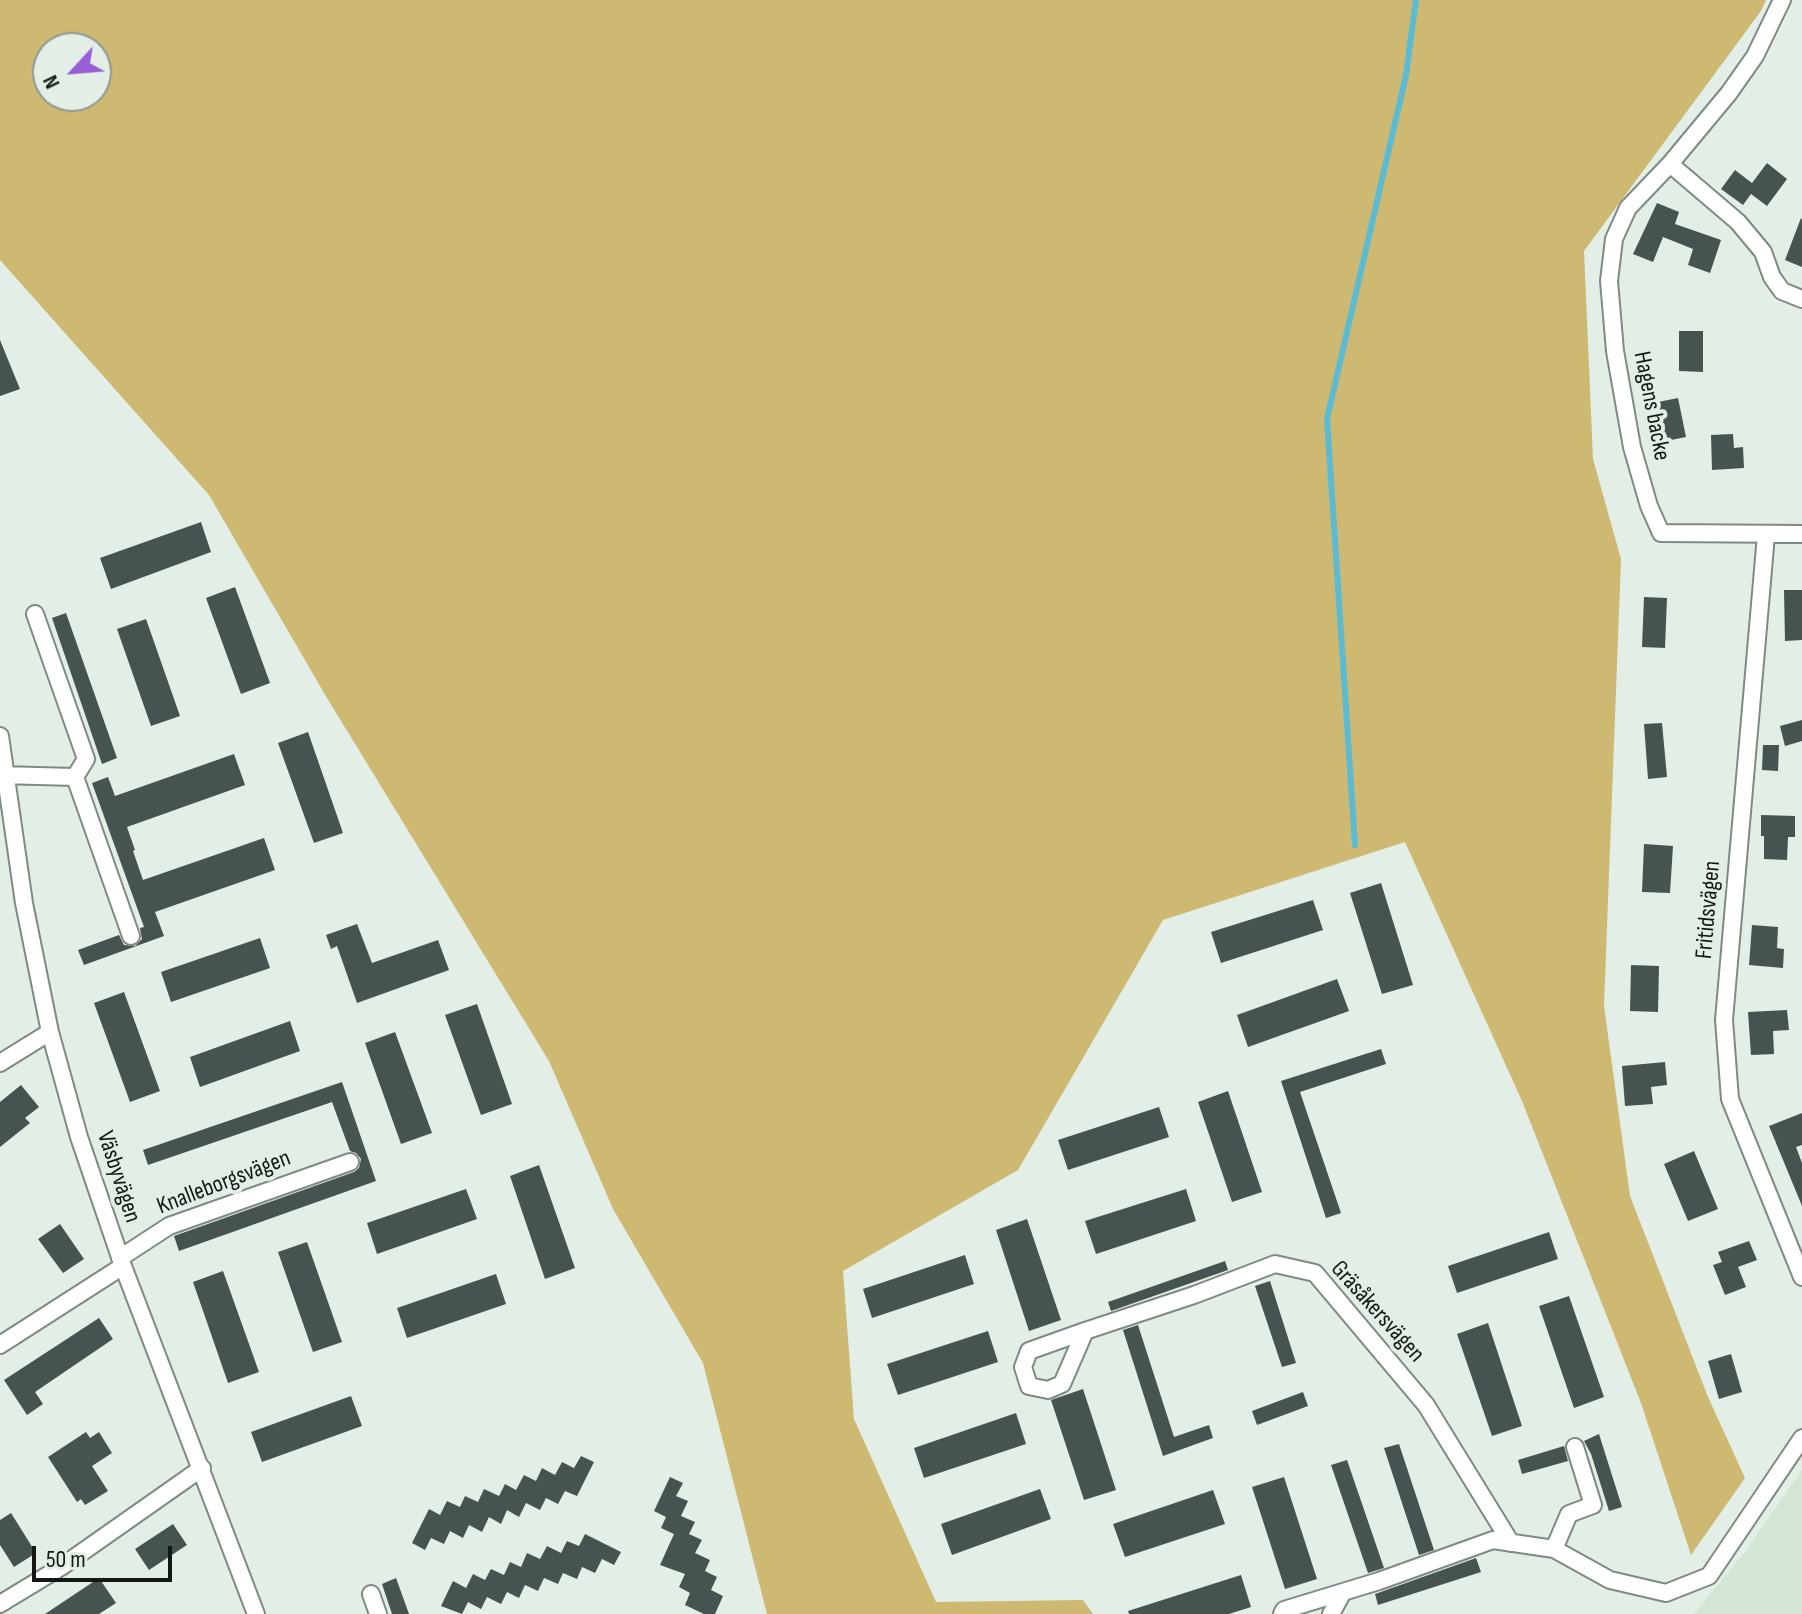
<!DOCTYPE html>
<meta charset="utf-8">
<style>
body{margin:0}
#map{position:relative;width:1802px;height:1614px;overflow:hidden;background:#e3eee6;font-family:"Sofia Sans Condensed",sans-serif}
canvas{display:block}
.north{position:absolute;left:32px;top:32px;width:80px;height:80px;box-sizing:border-box;background:#e3eee6;border:2px solid #909892;border-radius:50%;rotate:244deg;font-size:22px;font-weight:700;line-height:32px;text-align:center;color:#141815}
.north::after{content:'';display:block;margin:auto;width:28px;height:36px;background:#995ed5;clip-path:polygon(50% 0,100% 100%,50% 72%,0 100%)}
.scale{position:absolute;left:32px;top:1546px;width:140px;height:36px;box-sizing:border-box;border:4px solid #141815;border-top:0;padding-left:10px;font-size:24px;line-height:28px;white-space:nowrap;color:#141815;-webkit-text-stroke:6px #e3eee6;paint-order:stroke}
</style>
<div id="map">
<canvas width="1802" height="1614"></canvas>
<div class="north">N</div>
<div class="scale">50 m</div>
</div>
<script>
const g = document.querySelector('canvas').getContext('2d');
g.lineJoin = 'round';
function fillPath(path, color) { g.fillStyle = color; g.fill(path, 'evenodd'); }
const toPath = rows => new Path2D(rows.map(r => 'M' + r).join(''));
function stroke(path, color, width, dash) { g.strokeStyle = color; g.lineWidth = width; g.lineCap = dash ? 'butt' : 'round'; g.setLineDash(dash || []); g.stroke(path); }
function label(font, color, halo, rows, align = 'center') {
  g.font = font + ' "Sofia Sans Condensed",sans-serif'; g.lineWidth = 8; g.setLineDash([]); g.textBaseline = 'middle'; g.strokeStyle = halo; g.fillStyle = color; for (const [text, x, y, turn = 0] of rows) {
    g.save(); g.translate(x, y); g.rotate((+turn || 0) * Math.PI / 180); g.textAlign = isNaN(turn) ? turn : align; if (halo) g.strokeText(text, 0, 0); g.fillText(text, 0, 0); g.restore();
  }
}
const built = toPath([
 [1802,1470,1802,1614,1694,1614,1745,1552]
]);
const forest = toPath([
 [0,0,1766,0,1761,11,1584,251,1593,459,1621,559,1604,1006,1630,1196,1708,1397,1745,1478,1691,1555,1641,1403,1522,1101,1405,842,1163,920,1018,1170,843,1271,854,1419,936,1602,1083,1600,1093,1614,767,1614,703,1363,613,1209,549,1061,327,698,209,495,0,260],
 [48,48,96,48,96,96,48,96]
]);
const stream = toPath([
 [1355,845,1327,419,1406,75,1416,0]
]);
const building = toPath([
 [1767,163,1787,179,1767,206,1751,194,1743,205,1721,189,1735,170,1752,183],
 [1657,203,1679,212,1675,224,1721,240,1710,273,1688,265,1693,249,1663,237,1653,262,1633,254],
 [1801,218,1802,219,1802,267,1785,260],
 [1679,331,1703,331,1703,372,1679,371],
 [0,340,20,389,0,396],
 [1678,398,1686,437,1661,442,1653,403],
 [1733,434,1734,448,1743,447,1744,468,1712,470,1711,435],
 [201,522,211,552,111,589,100,558],
 [235,587,270,683,241,694,206,598],
 [1784,590,1802,590,1802,640,1785,641],
 [1644,597,1667,598,1665,648,1642,647],
 [66,613,117,758,102,764,52,618],
 [146,619,180,716,151,726,117,629],
 [1802,720,1802,741,1785,746,1780,726],
 [1662,723,1667,777,1648,779,1644,724],
 [308,732,343,833,314,843,278,743],
 [1763,745,1779,745,1778,771,1762,770],
 [234,754,245,785,127,827,135,850,133,851,143,880,264,838,275,870,155,912,164,936,84,965,78,950,119,935,124,945,135,946,142,939,140,928,144,927,92,783,108,777,115,796],
 [1761,815,1795,816,1795,837,1788,837,1787,860,1764,859,1764,836,1761,836],
 [1644,844,1673,846,1670,893,1642,892],
 [1381,883,1413,985,1382,994,1350,893],
 [1313,900,1323,930,1221,963,1211,932],
 [357,924,372,963,438,940,449,970,357,1003,337,946,331,949,326,935],
 [1752,925,1778,927,1777,948,1784,949,1783,968,1749,965],
 [260,938,270,968,171,1002,161,972],
 [1631,965,1659,966,1658,1012,1630,1011],
 [1337,979,1349,1011,1248,1047,1237,1015],
 [124,992,160,1091,130,1102,94,1003],
 [477,1004,512,1104,481,1115,445,1015],
 [1787,1010,1789,1030,1773,1031,1774,1054,1751,1055,1748,1012],
 [290,1021,300,1051,200,1087,190,1057],
 [395,1032,432,1133,401,1144,365,1043],
 [1381,1049,1386,1064,1300,1092,1341,1213,1326,1218,1281,1081],
 [1665,1062,1667,1085,1651,1087,1653,1104,1625,1106,1622,1066],
 [342,1082,376,1181,179,1251,174,1236,354,1172,359,1168,361,1159,356,1153,350,1151,332,1102,148,1165,143,1150],
 [21,1085,39,1107,25,1118,30,1123,0,1147,0,1102],
 [1228,1091,1262,1192,1232,1202,1198,1102],
 [1159,1107,1169,1137,1068,1170,1058,1140],
 [1802,1113,1802,1145,1796,1147,1802,1163,1802,1206,1769,1126],
 [1694,1151,1718,1209,1688,1221,1664,1164],
 [539,1165,575,1268,545,1279,510,1176],
 [466,1189,477,1219,377,1254,367,1223],
 [1186,1189,1196,1221,1096,1254,1085,1221],
 [1027,1219,1061,1320,1029,1331,996,1230],
 [60,1224,84,1259,63,1273,38,1239],
 [1549,1232,1558,1259,1457,1293,1448,1266],
 [1749,1241,1757,1260,1738,1267,1746,1287,1725,1295,1713,1265,1722,1262,1718,1252],
 [307,1242,342,1342,313,1352,278,1252],
 [965,1255,974,1284,872,1318,863,1289],
 [1225,1261,1228,1270,1111,1311,1108,1302],
 [223,1271,259,1372,228,1383,193,1282],
 [496,1274,506,1304,407,1338,397,1308],
 [1270,1281,1296,1363,1282,1367,1255,1286],
 [1569,1296,1604,1397,1574,1408,1539,1306],
 [99,1318,113,1339,35,1392,43,1404,27,1415,4,1380],
 [1488,1323,1522,1426,1492,1436,1457,1334],
 [1138,1325,1174,1437,1209,1425,1213,1438,1163,1456,1123,1330],
 [988,1331,998,1362,898,1395,887,1364],
 [1731,1354,1742,1392,1719,1399,1708,1361],
 [1083,1389,1116,1490,1084,1500,1051,1400],
 [1303,1392,1308,1406,1257,1425,1252,1411],
 [351,1396,362,1426,262,1462,251,1432],
 [1016,1413,1026,1444,924,1478,914,1448],
 [86,1432,90,1438,99,1432,112,1453,92,1466,108,1491,85,1505,81,1499,77,1502,48,1457],
 [1599,1434,1622,1507,1609,1511,1591,1454,1584,1441],
 [1399,1444,1434,1550,1419,1555,1384,1448],
 [1564,1446,1568,1461,1522,1474,1518,1460],
 [581,1456,594,1462,577,1496,565,1491,558,1504,546,1498,540,1510,526,1503,519,1517,507,1510,501,1524,489,1517,482,1532,469,1525,463,1538,450,1531,444,1544,431,1538,425,1550,412,1543,429,1509,440,1515,447,1501,460,1507,465,1496,478,1502,484,1489,499,1496,505,1484,516,1490,524,1475,536,1481,542,1468,555,1475,562,1462,574,1468],
 [1347,1460,1384,1568,1368,1573,1331,1465],
 [670,1477,683,1483,676,1496,688,1501,681,1516,695,1522,689,1534,702,1540,695,1553,710,1560,705,1571,717,1577,711,1590,723,1596,715,1614,704,1614,685,1605,690,1593,679,1587,685,1574,660,1565,674,1534,661,1528,666,1517,654,1511],
 [1284,1477,1317,1579,1285,1589,1252,1487],
 [1040,1489,1051,1519,952,1555,941,1524],
 [1213,1490,1225,1524,1125,1557,1113,1524],
 [11,1513,36,1553,14,1567,0,1545,0,1520],
 [173,1524,187,1545,149,1570,135,1549],
 [585,1534,621,1552,614,1565,602,1559,595,1573,582,1567,577,1579,563,1573,558,1584,544,1578,538,1591,525,1585,519,1598,507,1592,501,1604,487,1597,481,1609,468,1602,462,1614,441,1606,453,1581,466,1588,473,1574,485,1580,491,1569,504,1575,510,1562,521,1567,527,1553,540,1559,547,1546,561,1553,567,1541,579,1546],
 [1476,1558,1481,1572,1378,1605,1375,1594],
 [1241,1575,1251,1607,1229,1614,1129,1614,1128,1611],
 [99,1578,116,1603,99,1614,45,1614],
 [396,1578,409,1614,392,1614,382,1584]
]);
const minor = toPath([
 [1782,0,1755,56,1729,93,1670,164,1628,208,1614,239,1609,281,1615,351,1632,447,1649,506,1661,533,1802,534],
 [1670,164,1738,222,1763,252,1772,277,1782,291,1802,299],
 [1766,535,1724,1020,1730,1099,1802,1277],
 [35,614,86,759,75,777],
 [0,736,24,903,50,1032,79,1137,123,1266,256,1614],
 [0,775,75,777,131,936],
 [0,1063,50,1032],
 [120,1258,169,1226,350,1162],
 [1085,1331,1062,1384,1048,1390,1029,1386,1023,1367,1029,1351,1085,1331,1194,1295,1275,1264,1315,1273,1426,1405,1511,1543],
 [0,1345,123,1266],
 [1554,1549,1569,1514,1593,1505,1575,1447],
 [371,1594,378,1614],
 [0,1604,61,1567,202,1468],
 [1282,1614,1284,1610,1379,1581,1493,1540,1554,1549,1610,1580,1666,1593,1709,1576,1802,1438],
 [1331,1614,1343,1592]
]);
const streetNames = [
 ["Hagens backe",1651,406,79],
 ["Fritidsvägen",1709,910,-85],
 ["Väsbyvägen",118,1177,72],
 ["Knalleborgsvägen",224,1183,-21],
 ["Gräsåkersvägen",1377,1312,48]
];
fillPath(built, '#d2e5d7');
fillPath(forest, '#ceb972');
stroke(stream, '#5cbbd0', 6);
fillPath(building, '#465350');
stroke(minor, '#7f8a82', 20);
stroke(minor, '#fff', 16);
label('24px', '#141815', '#e3eee6', streetNames);
</script>
